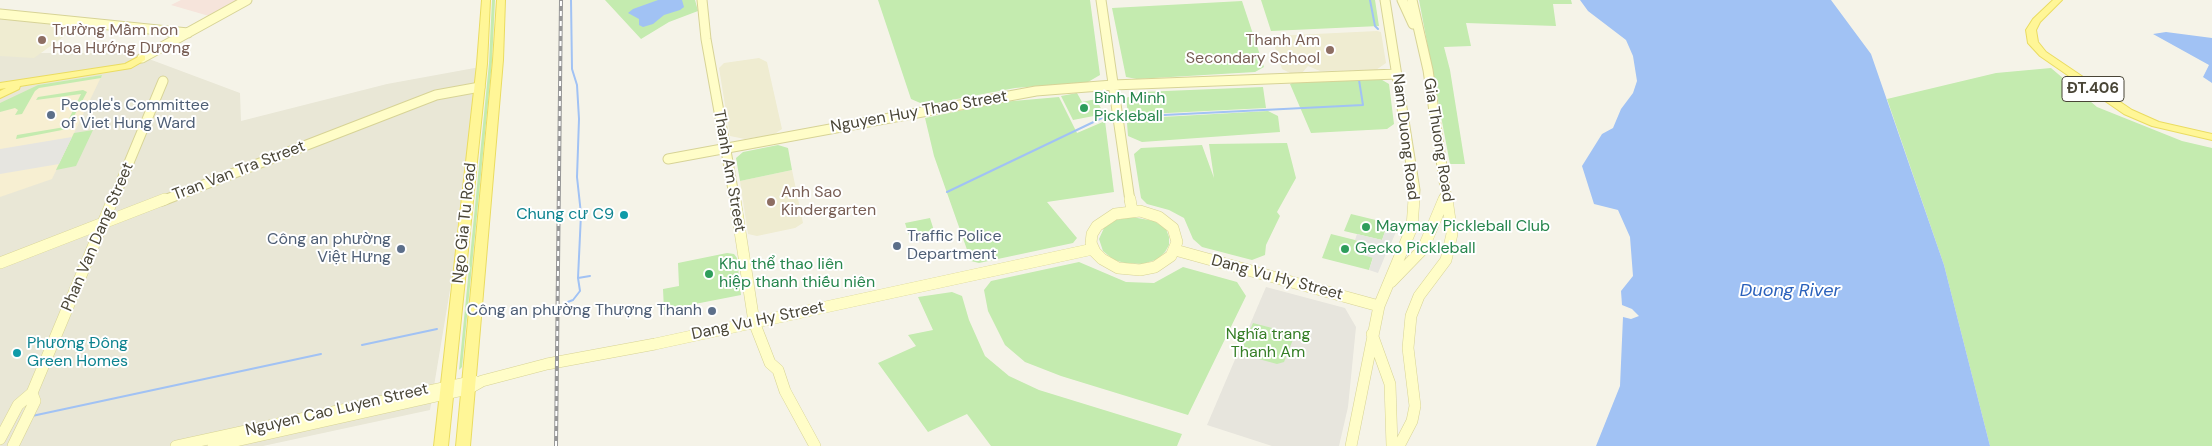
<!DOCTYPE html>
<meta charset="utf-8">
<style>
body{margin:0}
canvas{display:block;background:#f5f3e8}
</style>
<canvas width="2212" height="446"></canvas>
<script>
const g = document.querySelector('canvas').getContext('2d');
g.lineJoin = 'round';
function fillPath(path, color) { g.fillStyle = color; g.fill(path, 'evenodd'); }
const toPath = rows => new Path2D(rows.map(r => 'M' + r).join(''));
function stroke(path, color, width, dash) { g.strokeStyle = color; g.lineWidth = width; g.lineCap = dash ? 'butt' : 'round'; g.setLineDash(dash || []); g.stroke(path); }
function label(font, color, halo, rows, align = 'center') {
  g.font = font + ' "DM Sans",sans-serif'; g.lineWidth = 4; g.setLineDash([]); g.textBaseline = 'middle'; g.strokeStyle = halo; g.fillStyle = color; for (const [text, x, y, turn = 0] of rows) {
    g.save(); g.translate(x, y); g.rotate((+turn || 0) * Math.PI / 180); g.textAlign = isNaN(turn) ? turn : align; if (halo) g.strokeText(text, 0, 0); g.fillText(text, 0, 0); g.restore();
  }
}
const residential = toPath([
 [0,53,133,53,240,93,241,121,387,84,480,67,473,152,430,410,263,446,0,446]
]);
const commercial = toPath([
 [102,75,52,179,0,197,0,110,5,102,38,85]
]);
const industrial = toPath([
 [1266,287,1345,308,1356,327,1348,407,1339,446,1272,446,1207,425]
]);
const education = toPath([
 [0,17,81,24,34,58,0,56],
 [1377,31,1381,32,1386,63,1376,70,1320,71,1308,66,1302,73,1290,73,1282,69,1272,38,1274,36],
 [759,58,767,62,782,129,773,135,745,139,730,136,719,68,724,63],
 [792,170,803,223,795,228,757,236,748,234,740,181]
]);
const medical = toPath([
 [181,0,239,0,209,16,171,5]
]);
const green = toPath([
 [492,0,495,0,492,62,462,367,459,370,489,63],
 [605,0,695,0,698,11,669,22,641,39],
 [878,0,1090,0,1100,75,1088,82,1015,88,925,105,911,99],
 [1261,0,1375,0,1379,26,1271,31],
 [1419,0,1571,0,1572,4,1553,4,1556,26,1466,23,1471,46,1444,47,1450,70,1465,164,1450,164],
 [1242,1,1264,67,1255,72,1137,79,1126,77,1112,8],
 [2051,68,2097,107,2182,141,2212,148,2212,446,1990,446,1944,265,1887,99,1996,73],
 [102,75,101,78,39,88,35,91,22,114,15,115,18,110,15,108,0,112,0,103,38,85],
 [1377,77,1389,84,1394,124,1387,129,1311,133,1290,84,1296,81],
 [1263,87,1266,108,1128,115,1126,98,1141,92],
 [83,90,87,92,67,129,16,139,17,135,65,127,81,94,36,100,38,97],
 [1077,93,1082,102,1096,99,1104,114,1073,120,1061,96],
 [1059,97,1077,133,1105,121,1114,192,1047,202,1077,238,1073,243,979,263,971,261,934,156,925,118,1002,102],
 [1268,111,1278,116,1280,132,1142,142,1128,136,1127,123,1162,117],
 [93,130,76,166,56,170,74,133],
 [1287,143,1296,178,1277,212,1280,216,1266,245,1265,255,1252,260,1202,247,1193,239,1184,218,1169,210,1147,204,1141,198,1134,154,1141,148,1202,145,1214,178,1209,144],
 [778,145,788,148,792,170,740,181,736,158,743,152],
 [1351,214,1388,223,1382,240,1344,231],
 [1132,217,1154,221,1166,229,1169,237,1169,245,1165,252,1158,259,1143,264,1125,263,1114,260,1103,251,1099,239,1104,228,1116,220],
 [930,218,936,237,911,242,905,223],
 [1331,234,1367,243,1363,255,1373,257,1369,270,1322,258],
 [727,253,734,254,737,258,741,295,664,310,663,289,679,286,678,263],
 [1079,262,1126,282,1154,283,1183,267,1237,282,1246,296,1188,415,1061,376,1025,362,1005,345,988,311,984,290,991,281],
 [952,292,962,296,969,320,985,356,1009,376,1039,390,1182,434,1177,446,991,446,967,414,928,432,878,363,916,346,908,335,933,330,918,297],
 [1253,323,1291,333,1294,337,1284,362,1277,364,1244,355,1241,350]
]);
const parking = toPath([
 [72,137,59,164,0,174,0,149],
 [1388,223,1399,225,1389,248,1355,240,1357,234,1382,240],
 [1367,244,1388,249,1378,273,1369,270,1373,258,1363,255]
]);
const water = toPath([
 [658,0,682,0,684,7,680,10,664,15,653,24,643,27,639,25,639,19,628,13,633,9],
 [1580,0,1831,0,1871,54,1944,265,1990,446,1596,446,1620,386,1623,317,1631,319,1639,316,1632,309,1622,305,1621,291,1633,276,1630,237,1618,210,1594,204,1582,166,1602,134,1613,128,1621,109,1633,93,1637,81,1633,56,1626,40,1588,11],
 [2166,32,2212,38,2212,83,2203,77,2209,65,2153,34]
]);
const stream = toPath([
 [1370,0,1375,26,1378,29],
 [1124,117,1363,105,1359,80],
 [947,192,1104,117],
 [578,278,590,276],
 [565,303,573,300,580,291,578,278,581,214,577,177,579,119,577,85,572,69,571,0],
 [362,345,437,329],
 [32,416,321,354]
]);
const secondaryFar1 = toPath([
 [702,0,706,39,735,201],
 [1101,0,1130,201],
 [1385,0,1415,190,1414,201],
 [1402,0,1413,24],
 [1412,0,1428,70,1447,201],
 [0,14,188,33],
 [142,58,247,0],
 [668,159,1036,91,1113,85,1397,74],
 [113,201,163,81],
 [162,201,436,95,480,87],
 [1443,201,1446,194]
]);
const secondary = toPath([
 [735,199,754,322,770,363,778,370,785,391,815,446],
 [1130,199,1132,211],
 [1140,211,1159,217,1173,228,1177,242,1171,256,1155,267,1140,270,1118,268,1102,259,1095,252,1091,243,1092,234,1097,226,1115,214,1140,211],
 [1175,250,1379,306],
 [0,263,165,199],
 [1391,282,1423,249,1444,199],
 [1372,334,1390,384,1392,446],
 [0,439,18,405,32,393,113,199],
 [13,446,35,401,32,393],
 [176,446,474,381],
 [213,446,468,389,482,381,547,364,655,344,1093,249],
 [1351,446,1379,306,1412,227,1414,199],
 [1399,446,1412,421,1415,406,1408,348,1411,316,1419,296,1446,260,1452,234,1447,199]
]);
const primary = toPath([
 [482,0,490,0,487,64,448,446,434,446,477,64,482,0],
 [497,0,505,0,503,60,470,446,456,446,493,60,497,0],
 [2053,0,2062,0,2040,22,2036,30,2038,42,2046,52,2132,110,2159,122,2212,134,2212,140,2152,126,2124,114,2040,56,2028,43,2026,30,2033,19,2053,0],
 [142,55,145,56,145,60,131,68,20,86,19,89,0,98,0,91,6,88,0,89,0,83,125,64,142,55]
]);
const rail = toPath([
 [556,446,561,0]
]);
const markers = [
 [42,40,5,"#8d6e63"],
 [1330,50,5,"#8d6e63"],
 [1084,108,5,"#2e9e5b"],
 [51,115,5,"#5c6f8a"],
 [771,202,5,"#8d6e63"],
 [624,215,5,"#0f9aa8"],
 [1366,227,5,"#2e9e5b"],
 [897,246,5,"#5c6f8a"],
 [401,249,5,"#5c6f8a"],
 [1345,249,5,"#2e9e5b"],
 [709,274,5,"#2e9e5b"],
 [712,311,5,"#5c6f8a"],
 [17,353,5,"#0f9aa8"]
];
const shields = [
 [2093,89,62]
];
const shieldNames = [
 ["ĐT.406",2093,89]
];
const educationNames = [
 ["Trường Mầm non",52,31],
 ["Hoa Hướng Dương",52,49],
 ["Thanh Am",1320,41,"right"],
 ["Secondary School",1320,59,"right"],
 ["Anh Sao",781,193],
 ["Kindergarten",781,211]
];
const leisureNames = [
 ["Bình Minh",1094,99],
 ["Pickleball",1094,117],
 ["Maymay Pickleball Club",1376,227],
 ["Gecko Pickleball",1355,249],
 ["Khu thể thao liên",719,265],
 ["hiệp thanh thiếu niên",719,283]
];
const serviceNames = [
 ["People's Committee",61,106],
 ["of Viet Hung Ward",61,124],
 ["Traffic Police",907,237],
 ["Department",907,255],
 ["Công an phường",391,240,"right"],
 ["Việt Hưng",391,258,"right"],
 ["Công an phường Thượng Thanh",702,311,"right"]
];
const streetNames = [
 ["Nguyen Huy Thao Street",919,112,-10],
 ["Nam Duong Road",1405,137,83],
 ["Gia Thuong Road",1438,140,81],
 ["Tran Van Tra Street",239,171,-21],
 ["Thanh Am Street",729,171,80],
 ["Ngo Gia Tu Road",465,223,-84],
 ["Phan Van Dang Street",98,237,-67],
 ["Dang Vu Hy Street",1277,278,15],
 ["Dang Vu Hy Street",758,321,-12],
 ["Nguyen Cao Luyen Street",337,410,-13]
];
const cultureNames = [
 ["Chung cư C9",614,215],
 ["Phương Đông",27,344,"left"],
 ["Green Homes",27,362,"left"]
];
const parkNames = [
 ["Nghĩa trang",1268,335],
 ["Thanh Am",1268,353]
];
const waterNames = [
 ["Duong River",1790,291]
];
fillPath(residential, '#e9e7d6');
fillPath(commercial, '#f7efd2');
fillPath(industrial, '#e7e5dd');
fillPath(education, '#efecd1');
fillPath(medical, '#f6e4db');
fillPath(green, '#c4ebaf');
fillPath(parking, '#e6e5e0');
fillPath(water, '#a1c2f4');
stroke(stream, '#a1c2f4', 2);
stroke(secondaryFar1, '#d7d396', 11);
stroke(secondary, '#d7d396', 12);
stroke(primary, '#eadc61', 2);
stroke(secondaryFar1, '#fffdc8', 9);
stroke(secondary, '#fffdc8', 11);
fillPath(primary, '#fff697');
stroke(rail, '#979797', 4);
stroke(rail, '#fff', 2, [5]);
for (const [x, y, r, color] of markers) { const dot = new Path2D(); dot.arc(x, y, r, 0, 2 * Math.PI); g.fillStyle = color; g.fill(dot); stroke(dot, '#fff', 2); }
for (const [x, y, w] of shields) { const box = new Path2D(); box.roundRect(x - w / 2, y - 12.5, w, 25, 4); g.fillStyle = '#fff'; g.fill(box); stroke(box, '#494536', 1); }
label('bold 15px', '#494536', null, shieldNames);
label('16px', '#785e54', '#fff', educationNames, 'left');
label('16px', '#27864d', '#fff', leisureNames, 'left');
label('16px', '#4e5e75', '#fff', serviceNames, 'left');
label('16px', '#494536', '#fff', streetNames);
label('16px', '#0d838f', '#fff', cultureNames, 'right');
label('16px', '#357e26', '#fff', parkNames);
label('italic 18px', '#2960bb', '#fff', waterNames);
</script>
